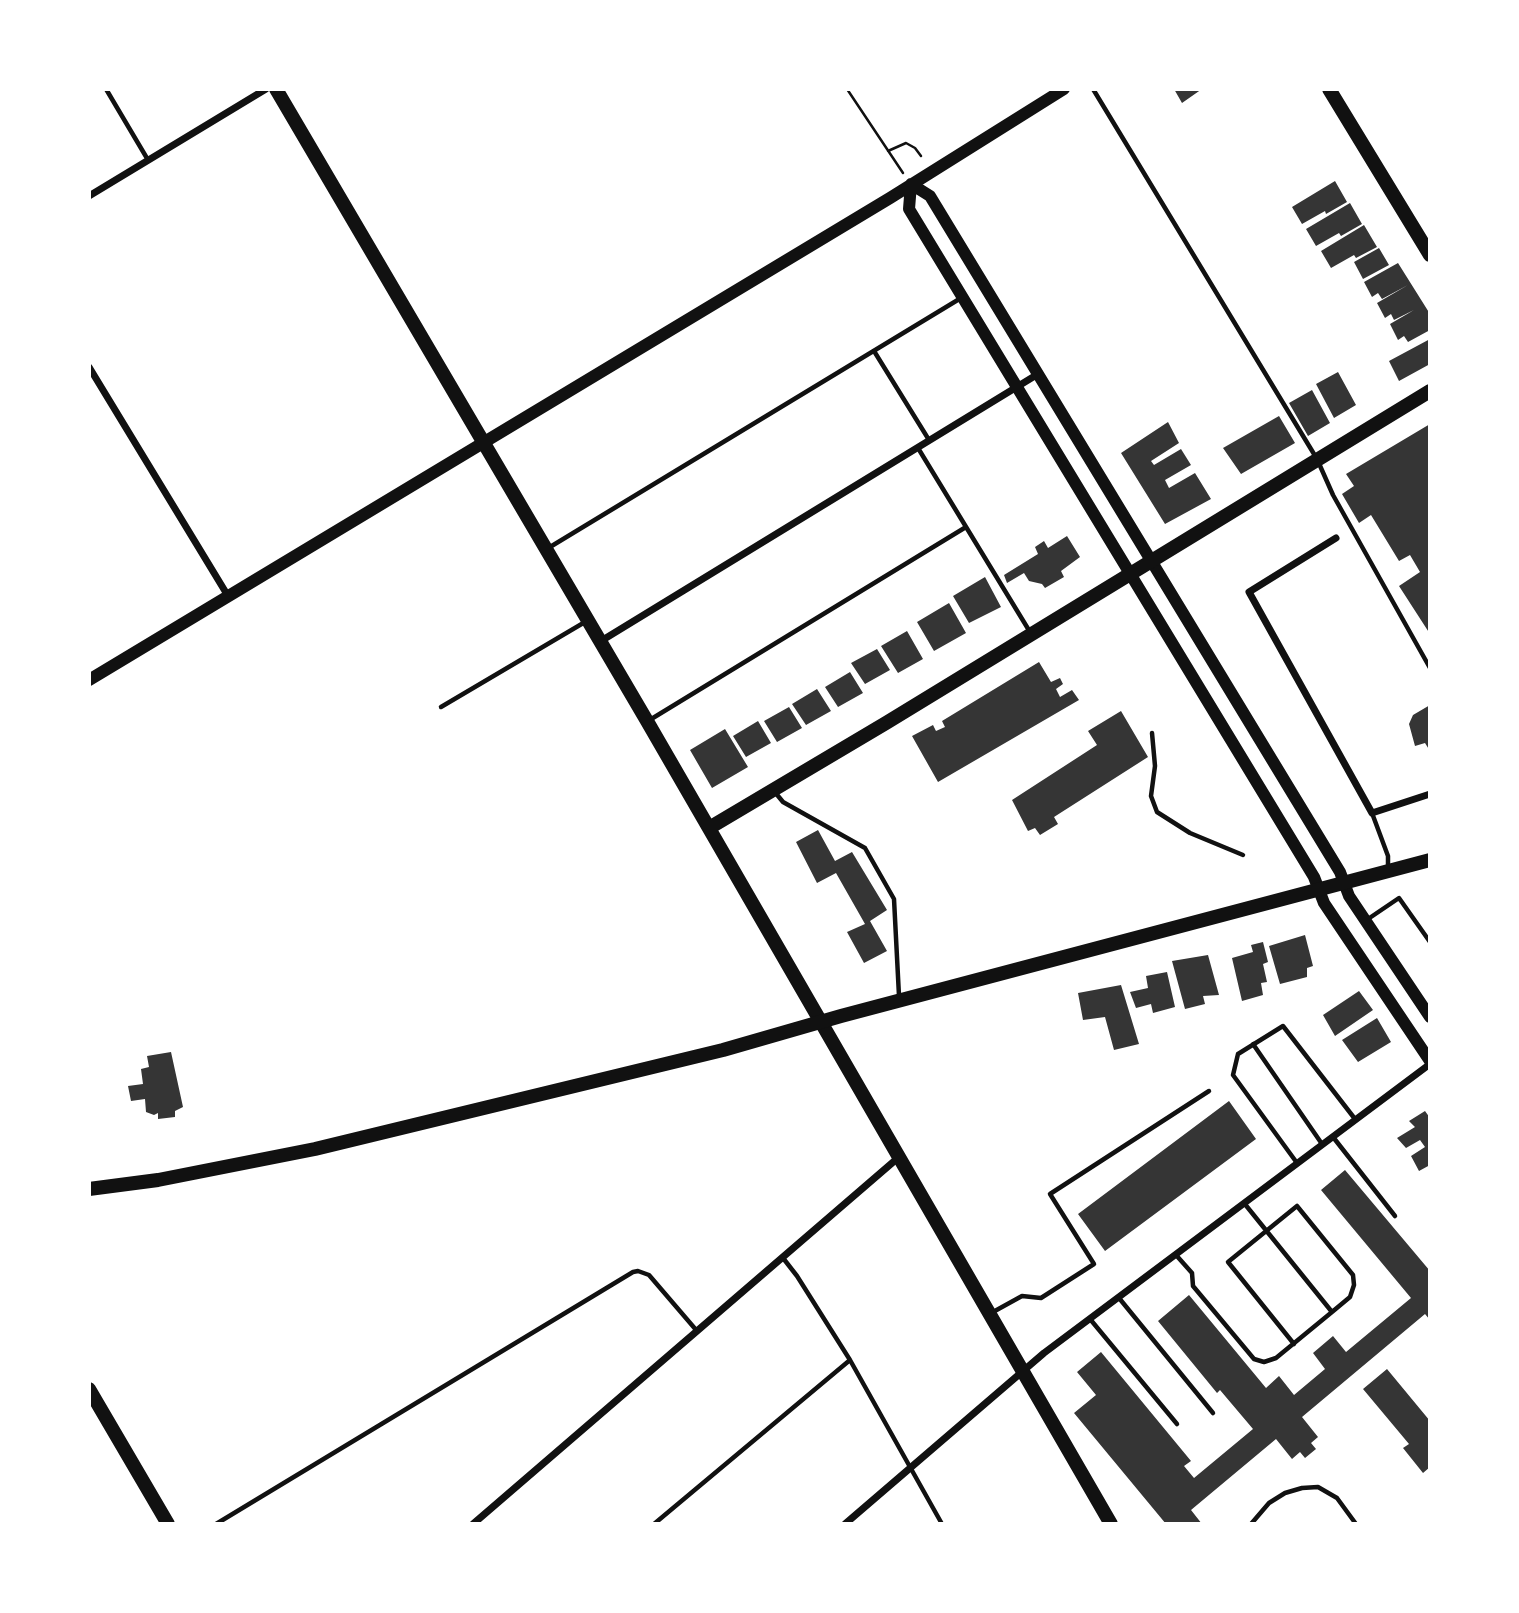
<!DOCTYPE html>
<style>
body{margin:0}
#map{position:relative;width:1519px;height:1613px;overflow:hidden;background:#fff;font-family:Jost,sans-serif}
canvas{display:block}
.frame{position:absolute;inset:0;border:91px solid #fff;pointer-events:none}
</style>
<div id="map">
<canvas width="1519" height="1613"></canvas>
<div class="frame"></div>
</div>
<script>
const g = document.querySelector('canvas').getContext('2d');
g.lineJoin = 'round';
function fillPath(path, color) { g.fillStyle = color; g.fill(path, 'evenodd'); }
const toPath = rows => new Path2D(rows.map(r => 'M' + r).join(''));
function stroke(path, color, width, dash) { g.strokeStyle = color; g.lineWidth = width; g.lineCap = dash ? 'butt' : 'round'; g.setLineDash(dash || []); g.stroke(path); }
const building = toPath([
 [1174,89,1202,89,1182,103],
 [1335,181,1347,202,1326,214,1325,211,1302,224,1292,207],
 [1350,203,1362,224,1341,236,1339,233,1316,246,1306,229],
 [1364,225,1377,247,1356,258,1354,255,1331,268,1321,251],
 [1379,248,1389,265,1363,279,1354,262],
 [1398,263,1430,314,1430,330,1408,342,1404,336,1398,340,1390,324,1414,310,1394,320,1391,314,1385,318,1377,303,1408,285,1382,299,1378,293,1372,297,1364,282],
 [1430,339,1430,364,1399,381,1389,361],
 [1338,372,1356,405,1334,418,1316,384],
 [1312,390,1330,423,1308,436,1289,403],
 [1279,416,1295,443,1241,474,1223,448],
 [1168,422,1179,443,1151,461,1154,465,1181,449,1191,465,1165,480,1169,488,1195,473,1211,499,1165,524,1121,453],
 [1430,424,1430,634,1399,586,1420,572,1410,555,1399,561,1371,515,1359,523,1342,494,1354,486,1346,474],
 [1067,536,1080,557,1061,571,1064,577,1045,588,1042,584,1029,581,1024,573,1007,583,1004,575,1038,554,1035,547,1044,541,1048,548],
 [985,577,1001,607,969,623,953,596],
 [949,603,966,633,934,651,917,622],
 [907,631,923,659,898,673,881,646],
 [877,649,890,670,865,684,851,663],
 [1039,662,1051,682,1060,678,1063,684,1056,689,1060,697,1072,690,1079,700,938,782,912,736,933,725,936,731,945,727,942,721],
 [850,672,863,693,838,707,825,687],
 [817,689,831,711,806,725,792,704],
 [1430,705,1430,751,1425,743,1415,746,1409,724,1413,715],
 [789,707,802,728,777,742,764,721],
 [1121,711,1148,757,1054,817,1058,824,1040,835,1035,828,1028,831,1012,800,1097,745,1088,731],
 [758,721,771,743,746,757,733,736],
 [725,729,748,767,712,788,690,750],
 [818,830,835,861,852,852,887,910,870,921,887,951,864,963,847,932,865,924,836,873,817,883,796,842],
 [1305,935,1313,966,1307,968,1307,977,1280,984,1269,946],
 [1263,942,1268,962,1263,964,1267,982,1261,983,1263,995,1242,1001,1232,958,1253,952,1251,945],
 [1208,955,1219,995,1203,996,1205,1004,1185,1009,1172,961],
 [1167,972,1175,1007,1153,1013,1151,1004,1136,1008,1130,992,1148,988,1146,976],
 [1121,985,1139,1044,1114,1050,1105,1017,1083,1020,1078,993],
 [1359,991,1373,1010,1335,1036,1323,1015],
 [1377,1018,1391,1042,1358,1062,1342,1040],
 [171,1052,183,1107,175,1111,175,1117,158,1119,158,1113,154,1115,146,1112,145,1099,131,1101,128,1086,143,1084,141,1069,149,1067,147,1056],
 [1229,1101,1256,1139,1105,1251,1078,1214],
 [1425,1111,1430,1118,1430,1165,1419,1171,1411,1156,1425,1147,1420,1140,1406,1148,1397,1138,1415,1127,1409,1121],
 [1345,1170,1430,1271,1430,1320,1425,1314,1302,1417,1318,1437,1311,1443,1316,1449,1305,1458,1300,1452,1292,1459,1276,1439,1191,1510,1202,1524,1166,1524,1074,1413,1096,1395,1077,1372,1101,1352,1191,1461,1184,1466,1194,1478,1253,1429,1220,1390,1217,1393,1158,1321,1189,1295,1266,1388,1279,1376,1294,1395,1325,1369,1313,1353,1333,1336,1346,1352,1411,1298,1321,1190],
 [1387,1369,1430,1421,1430,1467,1423,1473,1403,1448,1409,1444,1363,1389]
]);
const path = toPath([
 [847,89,903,173],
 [888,151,906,143,915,148,921,156]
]);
const service = toPath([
 [106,89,148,160],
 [1093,89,1317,459,1333,495,1430,668],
 [874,351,929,440],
 [918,448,1030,632],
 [550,547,961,298],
 [441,707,585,622],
 [648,721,966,527],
 [1152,733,1155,766,1151,796,1157,812,1190,833,1243,855],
 [774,791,783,802,865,848,894,899,899,996],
 [1372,813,1388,856,1388,867],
 [1368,919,1399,898,1430,942],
 [1253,1044,1322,1144],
 [1333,1137,1395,1216],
 [1297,1163,1233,1075,1238,1054,1283,1026,1355,1119],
 [1176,1255,1192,1273,1193,1286,1254,1359,1264,1362,1276,1358,1332,1312,1244,1203],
 [783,1258,797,1276,850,1360,942,1524],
 [1119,1298,1213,1413],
 [993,1312,1022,1296,1041,1298,1094,1264,1050,1194,1209,1091],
 [1090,1319,1177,1424],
 [1294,1344,1228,1262,1297,1206,1353,1275,1354,1285,1350,1297,1332,1312],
 [216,1524,633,1272,638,1271,649,1275,697,1331],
 [654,1524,850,1360],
 [1251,1524,1269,1503,1285,1493,1302,1488,1318,1487,1337,1498,1356,1524]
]);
const minor = toPath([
 [89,196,266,89],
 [89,367,228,596],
 [1336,538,1249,592,1372,813,1430,794],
 [601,641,1038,374],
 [473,1524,899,1157],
 [845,1524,1044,1353,1430,1064]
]);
const tertiary = toPath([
 [911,184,909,209,1314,877,1324,903,1430,1061],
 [911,184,930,196,1340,872,1349,896,1430,1017],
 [89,680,890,198,1064,89]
]);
const secondary = toPath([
 [276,89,647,721,1111,1524],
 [1329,89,1430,255],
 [709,828,886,723,1430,391]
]);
const primary = toPath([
 [89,1189,158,1180,315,1149,723,1050,841,1016,1430,860],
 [89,1389,168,1524]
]);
fillPath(building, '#353535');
stroke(path, '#111', 2.5);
stroke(service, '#111', 4.5);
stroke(minor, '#111', 7);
stroke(tertiary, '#111', 12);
stroke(secondary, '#111', 14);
stroke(primary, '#111', 14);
</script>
